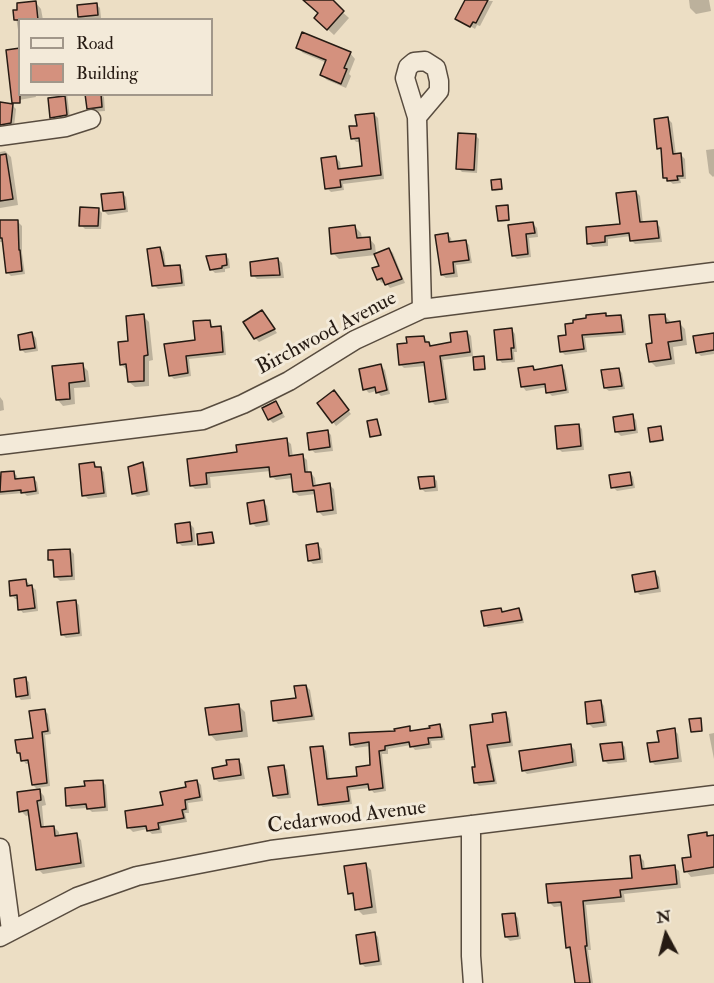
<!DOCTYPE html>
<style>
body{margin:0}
#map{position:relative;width:714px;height:983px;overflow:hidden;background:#ecdec4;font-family:"IM FELL Double Pica",serif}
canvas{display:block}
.legend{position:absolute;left:18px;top:18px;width:195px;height:78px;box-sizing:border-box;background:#f3ead9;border:2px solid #a1978a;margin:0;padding:8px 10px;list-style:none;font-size:18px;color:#261b13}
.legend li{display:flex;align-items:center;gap:12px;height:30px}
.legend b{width:30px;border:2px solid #a1978a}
.north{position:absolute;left:636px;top:905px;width:60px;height:60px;-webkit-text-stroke:4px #f3ead9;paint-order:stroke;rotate:353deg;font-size:16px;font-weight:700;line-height:24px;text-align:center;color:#261b13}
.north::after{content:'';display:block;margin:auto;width:21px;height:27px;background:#261b13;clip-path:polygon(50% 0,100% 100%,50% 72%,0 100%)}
</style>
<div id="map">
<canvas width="714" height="983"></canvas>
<ul class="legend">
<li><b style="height:8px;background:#f3ead9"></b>Road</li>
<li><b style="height:16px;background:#d4917e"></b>Building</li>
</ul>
<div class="north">N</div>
</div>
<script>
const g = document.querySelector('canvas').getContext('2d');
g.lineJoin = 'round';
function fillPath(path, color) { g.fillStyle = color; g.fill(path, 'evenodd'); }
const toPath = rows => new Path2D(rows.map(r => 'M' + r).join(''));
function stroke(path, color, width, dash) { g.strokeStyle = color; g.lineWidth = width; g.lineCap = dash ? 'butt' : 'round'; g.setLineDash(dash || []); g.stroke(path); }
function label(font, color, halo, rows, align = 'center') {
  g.font = font + ' "IM FELL Double Pica",serif'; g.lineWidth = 6; g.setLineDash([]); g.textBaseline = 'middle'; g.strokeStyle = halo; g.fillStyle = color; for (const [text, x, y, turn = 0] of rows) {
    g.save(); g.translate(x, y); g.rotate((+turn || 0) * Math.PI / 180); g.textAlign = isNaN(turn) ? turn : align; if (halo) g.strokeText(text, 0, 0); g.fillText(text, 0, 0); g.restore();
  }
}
const shadow = toPath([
 [305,0,329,0,349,18,334,35,322,24,320,14],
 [466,0,493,1,480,26,477,25,475,29,457,18],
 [689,0,709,0,711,11,696,14,690,8],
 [35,2,41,9,43,20,20,20,20,42,15,11],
 [96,4,100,8,101,18,82,20,79,17],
 [298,48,350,53,355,59,349,74,351,76,346,88,327,80,322,75,327,63,303,53],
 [20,94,35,94,36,97,19,100],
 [56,94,67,94,70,118,55,120,52,117],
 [101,94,104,97,105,111,92,112,88,108,86,95],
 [0,104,12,105,16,109,14,127,0,130],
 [374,114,378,118,384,179,343,184,344,190,331,192,327,188,336,158,340,162,341,170,364,167,361,142,356,142,353,138,358,127],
 [668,119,672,123,676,155,681,155,685,159,686,179,680,179,681,183,673,184,665,177,662,152,659,148],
 [475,135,479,139,477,173,462,172,458,168],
 [714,149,714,176,713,177,709,173,706,150],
 [5,151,11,157,18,205,0,208,0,152],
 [501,181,503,190,495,191,493,190],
 [636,192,640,196,643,224,656,223,660,227,662,242,635,244,631,240,631,236,608,239,608,246,593,247,589,244,621,225],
 [122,193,126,197,128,212,108,215,104,211],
 [507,206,510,221,501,222,499,221],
 [98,209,102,213,101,229,85,229,81,225],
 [0,222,18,222,22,226,22,253,25,274,11,276,7,272,4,242,0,242],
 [533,224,537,228,538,237,529,238,531,257,517,259,513,255,510,227],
 [355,227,361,233,362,239,369,238,375,245,376,254,389,249,393,253,405,283,390,288,385,282,382,283,378,279,381,266,376,255,339,259,333,253],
 [447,234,451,238,452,243,465,241,469,245,472,263,456,265,458,277,446,278,442,275],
 [160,248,164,252,166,268,179,266,183,270,185,286,158,289,154,285],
 [225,255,229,259,230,268,225,269,225,272,215,273,211,269],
 [278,259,282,263,284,278,257,279,253,275],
 [262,311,277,333,259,342,255,338],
 [606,315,609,318,620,316,624,320,626,335,585,338,587,352,565,355,561,351],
 [664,315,670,321,670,324,679,323,685,329,687,345,673,347,675,364,656,367,650,361],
 [143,316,149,322,153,360,149,361,149,386,135,387,129,382,127,370,121,364],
 [209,321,214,328,220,328,224,332,226,355,189,359,191,376,174,379,170,375],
 [512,330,515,334,517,352,514,352,515,362,502,363,499,359],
 [467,332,471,336,473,356,443,360,449,403,435,405,431,401,426,366,404,368,400,364,409,344,424,337,432,347,453,344],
 [32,334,36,338,38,351,25,353,21,349],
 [714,335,714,354,701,356,697,352],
 [483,357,486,370,477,371,476,369],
 [82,365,88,371,90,387,74,388,75,404,63,406,57,399,54,367],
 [381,366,385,370,390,394,381,396,376,391,369,393,365,389],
 [561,366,565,370,569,393,552,396,548,392,547,387,526,391,523,387,533,368,536,371],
 [618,369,622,373,625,389,609,391,605,388],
 [337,396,351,414,336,426,333,422],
 [0,397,3,401,4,410,0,411],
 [276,403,285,417,273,423,269,419],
 [632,416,636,420,638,433,621,436,617,432],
 [578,425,582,429,584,450,562,452,558,448],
 [661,428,664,441,653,443,651,441],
 [327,431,331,435,333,451,315,453,311,449],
 [286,440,291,444,293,457,302,456,307,460,308,473,311,473,315,478,316,487,329,485,334,489,337,514,323,516,318,511,316,494,299,496,294,492,293,478,276,480,271,476,271,471,210,477,211,488,195,489,191,485,188,460,239,453],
 [94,464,104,472,107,497,88,499,84,495],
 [142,464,146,468,150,495,137,497,133,493],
 [13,472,17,476,18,480,33,478,37,482,39,494,27,496,24,493,0,495,0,479],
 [629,473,633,477,635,488,617,491,613,487],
 [433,477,437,481,438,491,425,492,421,488],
 [263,502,267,506,270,525,256,527,252,523],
 [190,524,194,528,196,545,182,546,178,542],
 [212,534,214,544,201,546,200,544],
 [318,545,322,549,323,563,313,564,309,560],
 [70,550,74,554,75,580,60,581,56,577,54,564,50,560],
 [655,573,659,577,661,592,640,595,636,591],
 [26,581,36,590,38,611,23,613,20,609,18,599,15,599,12,595],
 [75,601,79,605,82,636,66,638,62,634],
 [501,610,504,613,519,610,522,613,524,623,488,628,485,625],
 [25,679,29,682,31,699,21,700,18,696],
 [306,686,310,690,315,720,278,724,275,720,297,699],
 [601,702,604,706,607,726,593,728,589,724],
 [239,706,245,712,248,737,216,741,210,734],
 [45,711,48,714,51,734,45,735,50,786,37,788,44,796,46,805,42,806,44,828,54,827,59,832,59,837,76,835,81,840,85,867,43,874,38,869,30,815,26,816,21,811,39,791,33,785,30,763,26,764,18,753,35,740],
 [505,714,509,718,513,746,490,749,497,784,479,786,475,782,477,768,495,724],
 [440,726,443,729,445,740,431,741,432,748,415,750,411,745,388,749,388,754,382,754,386,791,374,793,370,788,350,790,352,804,323,807,319,804,323,747,326,751,330,781,359,777,372,766,371,746,355,748,351,744,409,728,413,732],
 [674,730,678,734,682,762,655,765,651,761,660,743],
 [714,733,714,759,709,734],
 [621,743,625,747,627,762,608,764,604,760],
 [571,746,575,750,577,766,527,774,523,770],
 [238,760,242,764,245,779,219,782,215,779],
 [283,766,287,770,291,798,278,799,274,796],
 [102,781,106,785,108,811,92,812,88,808,71,809,67,805,86,787],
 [197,781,201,785,203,801,188,803,189,813,185,813,187,822,161,826,162,833,152,834,147,829,133,832,129,828,165,807],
 [706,833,710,837,714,836,714,874,691,877,686,871],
 [640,857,644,861,645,870,674,867,679,871,681,888,624,894,625,902,586,905,591,950,588,950,593,983,577,983,572,952,567,947,563,906,554,907,549,902,634,880],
 [365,864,371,870,377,913,363,915,357,909,355,899,350,893],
 [514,914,518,918,521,939,510,941,506,937],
 [374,933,378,937,382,965,365,967,361,963]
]);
const building = toPath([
 [303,0,333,0,344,11,327,30,314,18,318,13,303,0],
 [465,0,488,0,476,23,473,22,470,27,455,19,465,0],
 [36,1,38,20,14,20,13,10,17,10,17,3,36,1],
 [97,3,98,15,78,17,77,5,97,3],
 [302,32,351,52,344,68,347,69,341,84,320,75,326,60,296,48,302,32],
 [20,48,20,103,12,103,6,50,20,48],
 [85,94,101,94,102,107,87,109,85,94],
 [65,96,67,115,50,118,48,98,65,96],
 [0,102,13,104,11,123,0,125,0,102],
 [374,113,381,175,340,180,341,187,325,189,321,158,336,156,338,169,362,166,359,138,351,139,349,126,357,126,355,115,374,113],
 [668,117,673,154,681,153,683,176,677,176,678,180,667,181,667,178,663,178,661,148,657,149,654,119,668,117],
 [458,133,476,134,474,170,456,169,458,133],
 [6,154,13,199,0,201,0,155,6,154],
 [501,179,502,189,492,190,491,180,501,179],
 [636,191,640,222,657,221,659,238,630,241,629,233,605,236,605,242,587,244,586,227,620,224,616,193,636,191],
 [123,192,125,209,103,211,101,194,123,192],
 [508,205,509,220,498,221,496,206,508,205],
 [80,207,99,208,98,226,79,226,80,207],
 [0,220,18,220,19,250,20,250,22,271,6,273,2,238,0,238,0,220],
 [533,222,535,233,526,234,528,254,512,256,508,225,533,222],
 [355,225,357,238,370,237,371,249,331,254,329,228,355,225],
 [448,233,449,242,466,240,469,260,453,262,454,273,441,275,435,235,448,233],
 [160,247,164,266,180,265,182,283,152,286,147,249,160,247],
 [389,248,402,279,385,285,382,278,377,280,372,268,379,266,374,254,389,248],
 [226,254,227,265,222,266,222,268,210,270,206,256,226,254],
 [278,258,280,275,251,276,250,262,278,258],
 [262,310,275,329,254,339,243,322,262,310],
 [606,313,606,316,621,315,623,332,582,335,584,349,560,352,558,336,566,335,565,324,573,323,573,320,586,318,586,315,606,313],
 [144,314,148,355,144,356,144,381,128,382,126,364,120,365,118,342,128,341,126,316,144,314],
 [665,314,666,323,680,321,682,340,668,342,671,359,649,362,646,344,652,343,649,315,665,314],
 [210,320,211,327,221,326,223,352,186,356,188,373,169,376,164,344,195,340,193,321,210,320],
 [512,328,514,348,511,348,512,359,497,360,494,330,512,328],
 [467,331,470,352,440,356,446,399,429,402,424,362,399,365,397,344,407,343,406,337,424,336,425,342,429,342,430,346,451,342,450,333,467,331],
 [32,332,35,348,20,350,18,335,32,332],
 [714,333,714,350,696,353,693,336,714,333],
 [484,356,485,369,474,370,473,357,484,356],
 [83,363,85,381,69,383,70,399,56,400,52,366,83,363],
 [381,364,387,390,376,393,375,387,363,390,359,369,381,364],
 [562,365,566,390,546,393,545,384,521,387,518,368,533,366,534,370,562,365],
 [619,368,622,386,604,388,601,370,619,368],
 [334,390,349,410,332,423,317,403,334,390],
 [276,401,282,413,268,420,262,408,276,401],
 [633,414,635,430,615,432,613,417,633,414],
 [377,419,381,435,370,437,367,421,377,419],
 [579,424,581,446,557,449,555,426,579,424],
 [661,426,663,440,650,442,648,428,661,426],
 [328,430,330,447,309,450,307,433,328,430],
 [287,438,289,456,303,454,305,472,311,472,313,486,330,483,333,510,317,512,314,490,293,492,291,474,270,477,269,467,206,473,207,484,190,486,187,459,237,452,236,445,287,438],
 [94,462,95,467,101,467,104,493,82,496,79,464,94,462],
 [143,462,147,491,132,494,128,467,143,462],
 [14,471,15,479,34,477,36,491,21,493,21,490,0,492,1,472,14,471],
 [630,472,632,485,611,488,609,475,630,472],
 [434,476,435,487,420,489,418,477,434,476],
 [264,500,267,521,250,524,247,503,264,500],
 [190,522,192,541,177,543,175,524,190,522],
 [212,532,214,543,198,545,197,534,212,532],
 [318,543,320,559,308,561,306,545,318,543],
 [70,549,72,576,54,577,53,560,48,560,48,550,70,549],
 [655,571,658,588,635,592,632,575,655,571],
 [26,579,27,586,32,585,35,608,18,610,17,595,10,596,9,581,26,579],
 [76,600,79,633,61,635,57,602,76,600],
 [501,608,502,612,519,608,522,620,484,626,481,611,501,608],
 [26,677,28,695,16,697,14,679,26,677],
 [306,685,312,716,273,721,271,701,296,698,294,686,306,685],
 [601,700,604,722,587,724,585,702,601,700],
 [239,704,242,731,209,735,205,708,239,704],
 [45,709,48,731,42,732,47,783,32,785,28,760,21,761,20,753,17,753,15,740,33,738,29,711,45,709],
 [506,712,510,742,487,745,494,781,474,783,472,767,475,767,470,725,493,722,492,714,506,712],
 [701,718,702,731,691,732,689,719,701,718],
 [440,724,442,737,428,738,429,744,410,747,409,742,385,746,385,750,379,751,383,788,369,790,368,784,347,787,349,801,318,805,310,747,323,746,327,779,357,776,356,767,370,765,369,742,350,745,349,733,395,731,394,729,410,726,410,731,430,728,429,726,440,724],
 [675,728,678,758,650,762,647,743,659,742,657,731,675,728],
 [622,742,624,759,603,761,600,744,622,742],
 [571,744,573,762,522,771,519,751,571,744],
 [239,759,241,775,214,779,212,768,227,765,226,760,239,759],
 [284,765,288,794,273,796,268,767,284,765],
 [103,780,105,807,87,809,86,804,66,806,65,788,85,786,84,781,103,780],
 [197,780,200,797,185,800,186,809,182,810,184,818,158,823,159,829,147,831,146,826,127,828,125,811,163,805,160,792,186,787,185,782,197,780],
 [40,789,41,800,37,801,41,827,54,826,55,836,77,833,81,863,36,870,28,810,19,812,17,792,40,789],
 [707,832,707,836,714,835,714,867,684,872,682,858,691,857,688,835,707,832],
 [640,855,642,869,675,865,677,884,620,890,621,897,583,901,587,946,585,946,590,983,575,983,570,947,566,948,561,902,548,903,546,884,632,878,630,856,640,855],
 [366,863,372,907,355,910,353,893,348,894,344,866,366,863],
 [515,913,518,936,505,937,502,914,515,913],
 [375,932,379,961,360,964,356,935,375,932]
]);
const minor = toPath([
 [417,117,405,78,408,67,414,62,425,61,436,68,439,81,439,91,417,117,422,309],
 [0,136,66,127,91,119],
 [0,445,203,420,243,404,289,381,355,340,422,309,714,272],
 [471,825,471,956,473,983],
 [0,848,11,930],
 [0,937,77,897,137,876,271,850,714,795]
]);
const streetNames = [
 ["Birchwood Avenue",327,334,-28],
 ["Cedarwood Avenue",347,818,-7]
];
fillPath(shadow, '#0003');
fillPath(building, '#d4917e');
stroke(building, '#261b13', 1.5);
stroke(minor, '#584c3f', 21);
stroke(minor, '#f3ead9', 18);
label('21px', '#261b13', '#f3ead9', streetNames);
</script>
